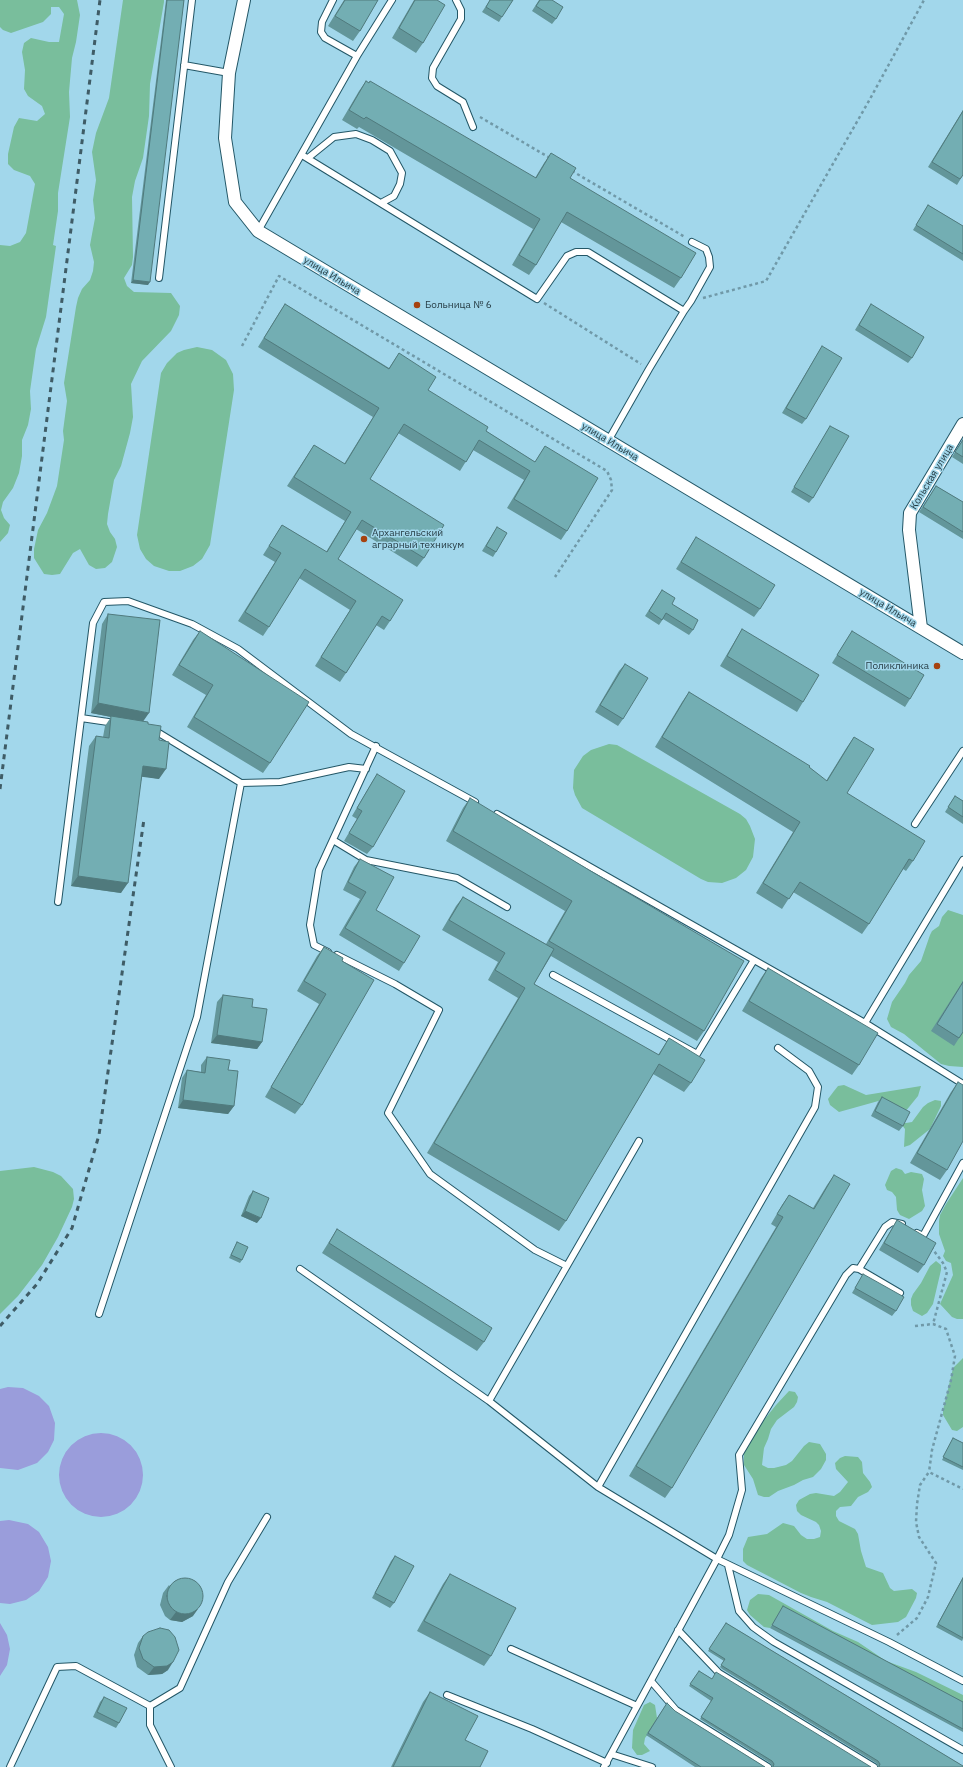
<!DOCTYPE html>
<meta charset="utf-8">
<style>
body{margin:0}
canvas{display:block;background:#a2d7eb}
</style>
<canvas width="963" height="1767"></canvas>
<script>
const g = document.querySelector('canvas').getContext('2d');
g.lineJoin = 'round';
function fillPath(path, color) { g.fillStyle = color; g.fill(path, 'evenodd'); }
const toPath = rows => new Path2D(rows.map(r => 'M' + r).join(''));
function stroke(path, color, width, dash) { g.strokeStyle = color; g.lineWidth = width; g.lineCap = dash ? 'butt' : 'round'; g.setLineDash(dash || []); g.stroke(path); }
function label(font, color, halo, rows, align = 'center') {
  g.font = font + ' "IBM Plex Sans",sans-serif'; g.lineWidth = 3; g.setLineDash([]); g.textBaseline = 'middle'; g.strokeStyle = halo; g.fillStyle = color; for (const [text, x, y, turn = 0] of rows) {
    g.save(); g.translate(x, y); g.rotate((+turn || 0) * Math.PI / 180); g.textAlign = isNaN(turn) ? turn : align; if (halo) g.strokeText(text, 0, 0); g.fillText(text, 0, 0); g.restore();
  }
}
const green = toPath([
 [0,0,77,0,80,15,76,42,72,58,69,92,70,117,58,193,58,211,53,245,56,246,46,317,36,349,30,391,31,409,28,425,22,440,22,456,19,473,13,488,3,502,1,510,4,518,10,525,8,533,0,542,0,245,10,246,20,242,26,233,35,184,30,176,14,170,8,164,8,154,14,127,19,118,37,121,45,114,42,106,28,96,24,89,25,70,22,52,24,43,31,38,49,42,59,42,64,14,59,7,51,7,51,14,43,22,11,33,3,30,0,27],
 [123,0,164,0,164,2,150,84,149,116,143,158,135,181,132,197,133,257,132,265,124,278,127,286,134,292,171,293,180,306,179,315,171,331,142,361,131,384,133,417,130,433,121,466,114,480,108,514,107,524,110,532,115,539,117,547,112,562,105,568,96,569,89,565,80,549,73,553,60,574,52,575,44,574,34,558,34,549,38,530,47,513,57,486,64,440,63,431,67,401,64,383,76,307,78,298,82,289,90,280,93,271,94,262,90,245,95,218,93,200,96,180,92,152,96,133,109,98],
 [197,347,212,350,226,360,233,374,234,390,210,545,202,559,193,566,180,571,169,571,154,566,146,559,140,549,137,535,161,373,167,363,177,353,184,350],
 [609,744,617,745,740,814,746,819,750,826,755,839,753,857,746,870,736,878,722,883,708,882,701,879,582,808,575,795,573,788,574,770,583,756,591,750],
 [948,910,963,915,963,1067,949,1066,941,1064,904,1034,891,1027,887,1019,892,1002,905,983,909,975,921,961,930,935,932,931,939,926,942,917],
 [844,1085,866,1095,921,1086,918,1096,905,1112,900,1122,906,1123,912,1122,923,1107,928,1103,935,1100,941,1101,941,1106,930,1129,910,1145,904,1147,905,1129,882,1100,839,1112,830,1105,828,1099,834,1091,838,1086],
 [34,1167,53,1172,61,1176,73,1189,74,1199,72,1207,58,1237,42,1265,18,1296,0,1314,0,1171],
 [896,1168,902,1170,905,1174,911,1172,922,1174,924,1179,922,1190,925,1206,922,1211,909,1219,900,1215,897,1210,896,1197,892,1192,887,1190,885,1185,891,1171],
 [963,1178,963,1319,957,1319,952,1317,940,1304,953,1275,951,1263,946,1261,943,1256,945,1251,939,1234,939,1221,940,1215,946,1204],
 [936,1261,941,1265,941,1270,933,1304,927,1313,922,1316,913,1311,911,1305,911,1299,913,1294,921,1283,930,1266],
 [963,1358,963,1427,957,1431,952,1430,943,1415,943,1410,953,1368],
 [789,1391,795,1392,798,1397,797,1402,794,1407,777,1420,771,1429,768,1439,764,1448,762,1465,768,1468,774,1468,786,1465,792,1461,804,1446,809,1442,820,1444,826,1454,826,1460,821,1469,813,1477,803,1480,794,1485,778,1491,769,1497,764,1497,758,1495,753,1479,744,1465,744,1452,760,1425,776,1405],
 [845,1456,858,1457,862,1462,863,1473,870,1482,872,1487,868,1492,858,1497,851,1506,840,1507,836,1511,836,1516,839,1521,855,1529,858,1534,861,1551,866,1567,883,1573,890,1588,894,1591,912,1589,917,1593,916,1598,906,1617,898,1622,872,1625,827,1602,811,1597,801,1593,747,1565,743,1561,743,1549,748,1537,767,1534,783,1523,794,1526,801,1535,807,1539,814,1539,820,1537,821,1531,819,1525,816,1522,801,1515,797,1511,796,1505,799,1500,810,1494,816,1493,834,1496,840,1492,848,1482,836,1469,835,1463,840,1458],
 [758,1594,769,1595,833,1631,858,1642,886,1661,916,1672,963,1695,963,1706,782,1608,770,1628,764,1627,750,1615,747,1610,750,1600],
 [650,1702,655,1705,657,1718,656,1724,645,1738,644,1744,650,1751,642,1755,637,1755,632,1748,633,1730,644,1705]
]);
const water = toPath([
 [8,1387,23,1388,39,1396,49,1406,55,1423,54,1440,48,1452,37,1463,18,1470,0,1468,0,1389],
 '59 1475a42 42 0 1 1 84 0a42 42 0 1 1-84 0Z',
 [9,1520,28,1524,39,1532,48,1547,51,1561,48,1577,39,1591,26,1600,10,1604,0,1603,0,1521],
 [0,1623,7,1635,10,1649,7,1665,0,1676]
]);
const path = toPath([
 [480,117,550,158],
 [572,171,685,237],
 [703,298,766,281,870,99,924,0],
 [544,303,641,364],
 [242,346,279,276,607,471,611,480,612,490,555,577],
 [931,1247,943,1263,947,1272,933,1324],
 [915,1326,933,1324,946,1329,955,1356,951,1380,932,1450,929,1472],
 [897,1635,917,1618,928,1597,936,1563,919,1537,916,1522,917,1504,920,1485,929,1472,963,1489]
]);
const lane = toPath([
 [333,0,322,22,321,32,325,38,357,56],
 [456,0,461,10,461,19,433,68,432,78,437,86,463,102,473,127],
 [184,65,229,73],
 [302,155,537,299,567,256,576,252,588,252,684,311],
 [308,158,334,137,356,134,372,140,390,151,402,173,400,184,394,196,381,203],
 [258,231,357,56,392,0],
 [159,278,192,0],
 [608,441,649,369,684,311,691,301,710,267,709,257,706,249,692,242],
 [81,718,115,723],
 [154,730,241,783,280,782,349,767,366,769],
 [497,814,865,1023,963,1084],
 [915,824,963,751],
 [333,840,366,860,457,878,507,907],
 [58,902,93,623,104,602,128,601,192,624,238,649,351,734,475,802],
 [328,952,314,945,310,925,319,870,376,746],
 [337,955,395,984,439,1010,388,1113,430,1174,535,1250,567,1266],
 [553,975,697,1054,754,960],
 [865,1023,963,860],
 [917,1233,923,1236,963,1163],
 [300,1269,489,1401,598,1487,717,1559,604,1767],
 [859,1269,885,1227,892,1222,902,1224],
 [900,1293,859,1269,853,1268,846,1275,739,1455,742,1490,729,1535,717,1559,889,1642,963,1681],
 [99,1314,197,1017,241,783],
 [489,1401,639,1141],
 [598,1487,815,1107,818,1087,809,1071,778,1048],
 [728,1565,739,1611,753,1627,774,1642,963,1750],
 [678,1630,719,1673,874,1767],
 [511,1649,637,1706],
 [651,1681,676,1710,768,1767],
 [447,1695,532,1729,607,1763],
 [611,1754,652,1767],
 [10,1767,57,1667,76,1666,150,1706],
 [171,1767,150,1725,150,1706,180,1688,228,1582,267,1517]
]);
const street = toPath([
 [244,0,229,73,225,138,235,202,258,231,963,653],
 [921,628,909,530,910,513,963,424]
]);
const rail = toPath([
 [0,789,100,0],
 [0,1326,37,1284,72,1228,99,1135,144,819]
]);
const wall = toPath([
 [166,0,184,0,148,285,131,283],
 [344,0,378,0,360,31,353,41,328,26],
 [414,0,437,0,423,43,416,53,392,38],
 [490,0,502,17,499,22,482,12],
 [539,0,552,0,556,19,552,24,532,11],
 [366,81,535,178,544,163,551,153,570,178,681,278,674,288,561,222,536,265,529,275,512,265,533,229,359,127,357,129,342,120,359,91],
 [963,110,963,175,957,185,928,167],
 [928,205,963,226,963,261,913,230],
 [285,304,389,368,399,353,428,390,486,431,535,462,545,446,567,531,561,540,507,508,524,480,473,450,460,471,398,433,370,479,424,558,417,567,356,529,338,559,390,621,384,630,376,625,346,673,340,682,315,666,350,610,299,578,269,627,263,636,238,621,275,562,263,555,282,525,326,552,345,521,287,486,314,445,344,464,373,417,258,347,279,313],
 [871,304,912,358,908,363,855,330],
 [822,346,806,419,802,424,782,413],
 [830,426,813,498,809,503,791,492],
 [963,439,963,464,952,457],
 [936,486,963,502,963,539,919,512],
 [497,527,496,552,493,557,482,551],
 [696,537,760,609,754,617,676,569],
 [662,590,672,604,693,630,689,635,663,619,659,625,645,616],
 [108,614,143,721,148,724,159,740,159,779,142,776,121,893,71,886,89,746,96,736,103,737,105,726,111,717,91,713,102,624],
 [742,629,803,702,797,712,720,666,736,639],
 [200,631,270,763,263,773,187,727,206,695,172,675,193,640],
 [852,631,910,699,905,707,832,663],
 [625,664,623,719,618,726,595,712,619,671],
 [689,692,809,767,826,781,847,747,854,737,847,793,913,861,906,871,903,869,869,924,862,934,793,892,782,909,756,893,793,832,655,747,682,702],
 [377,774,373,847,367,854,344,841,357,819,352,816,372,782],
 [955,796,963,801,963,824,945,812],
 [470,798,704,1031,697,1041,551,956,534,984,658,1055,669,1038,691,1083,684,1092,653,1074,566,1221,559,1231,427,1153,518,998,488,980,498,962,442,930,456,906,463,897,546,944,565,911,446,841,463,808],
 [360,859,376,910,404,963,399,971,339,935,360,899,343,890,354,867],
 [324,947,342,961,302,1105,295,1114,265,1097,319,1004,297,991,317,956],
 [768,968,859,1065,852,1075,742,1011,761,978],
 [963,981,963,1032,954,1046,931,1031],
 [223,995,252,1007,262,1042,257,1049,211,1043,217,1002],
 [207,1057,228,1070,234,1106,228,1114,178,1108,182,1078,187,1070,201,1072,201,1065],
 [958,1082,947,1170,940,1180,910,1163,951,1092],
 [882,1097,903,1126,899,1131,871,1116,878,1102],
 [834,1175,672,1488,665,1498,629,1476,776,1227,771,1224,782,1205,789,1195,813,1208,827,1185],
 [253,1191,257,1223,241,1216,249,1196],
 [897,1220,924,1265,918,1273,879,1250,892,1228],
 [337,1229,484,1342,477,1351,322,1253],
 [237,1242,242,1260,240,1263,229,1258],
 [863,1274,896,1311,892,1316,852,1293],
 [953,1438,963,1443,963,1470,942,1460],
 [395,1556,394,1603,390,1608,372,1598,391,1561],
 [450,1574,491,1656,484,1666,417,1631,443,1584],
 [963,1577,963,1639,962,1641,936,1627],
 [169,1585,193,1616,182,1622,170,1620,165,1616,160,1605,163,1593],
 [782,1608,963,1702,963,1732,770,1628],
 [726,1623,963,1766,878,1767,876,1763,722,1669,720,1667,724,1661,708,1651],
 [143,1636,168,1670,162,1674,148,1675,137,1667,134,1655,138,1643],
 [699,1671,712,1679,871,1767,772,1767,770,1763,700,1719,711,1701,689,1686],
 [430,1692,465,1740,480,1767,391,1767,423,1702],
 [104,1697,119,1723,116,1728,93,1717,100,1702],
 [667,1703,675,1711,765,1767,695,1767,646,1735]
]);
const shadedWall = toPath([
 [133,280,150,282,148,285,131,283],
 [98,703,149,713,142,723,91,713],
 [143,766,166,769,159,779,136,776],
 [78,876,128,883,121,893,71,886],
 [217,1035,262,1042,257,1049,211,1043],
 [183,1100,234,1106,228,1114,178,1108],
 [245,1211,261,1218,257,1223,241,1216],
 [198,1609,193,1616,182,1622,170,1620,176,1612],
 [173,1662,168,1670,162,1674,148,1675,154,1667]
]);
const building = toPath([
 [167,0,184,0,150,282,133,280,167,0],
 [345,0,378,0,360,31,335,16,345,0],
 [415,0,437,0,445,5,423,43,399,28,415,0],
 [490,0,513,0,502,17,486,7,490,0],
 [540,0,552,0,563,7,556,19,536,6,540,0],
 [366,81,369,83,370,81,536,178,551,153,576,168,570,178,696,253,681,278,567,212,536,265,519,255,540,219,366,117,364,119,349,110,366,81],
 [963,111,963,175,960,179,932,162,963,111],
 [928,205,963,226,963,254,916,225,928,205],
 [285,304,389,369,399,353,436,377,428,390,488,427,486,431,535,462,545,446,598,478,567,531,514,499,530,471,479,440,466,462,404,424,370,479,444,525,424,558,362,520,338,559,403,600,390,621,382,616,346,673,321,657,356,601,305,569,269,627,245,612,281,553,269,546,282,525,327,552,351,512,294,477,314,445,345,464,379,408,264,338,285,304],
 [871,304,924,337,912,358,859,325,871,304],
 [822,346,842,358,806,419,786,408,822,346],
 [830,426,849,436,813,498,794,487,830,426],
 [963,440,963,457,955,452,963,440],
 [936,486,963,502,963,532,923,507,936,486],
 [497,527,507,533,496,552,486,546,497,527],
 [696,537,775,585,760,609,681,562,696,537],
 [662,590,675,598,672,604,698,620,693,630,666,613,662,620,649,611,662,590],
 [108,614,160,620,149,713,98,703,108,614],
 [742,629,819,675,803,702,727,656,742,629],
 [200,631,309,702,270,763,194,717,213,685,179,665,200,631],
 [852,631,924,675,910,699,837,655,852,631],
 [625,664,648,678,623,719,600,705,625,664],
 [689,692,810,766,809,767,827,781,854,737,874,749,847,793,925,841,913,861,909,859,869,924,800,882,789,899,763,883,800,822,662,737,689,692],
 [111,716,148,722,148,724,161,726,159,740,169,742,166,769,143,766,128,883,78,876,96,736,109,738,111,716],
 [377,774,405,791,373,847,349,833,362,811,357,808,377,774],
 [955,796,963,801,963,817,948,807,955,796],
 [470,798,589,870,744,961,704,1031,549,941,572,901,453,831,470,798],
 [360,859,394,877,376,910,420,936,404,963,345,928,366,892,348,882,360,859],
 [463,897,554,949,534,984,659,1055,669,1038,705,1060,691,1083,659,1064,566,1221,434,1143,525,988,495,970,505,953,449,920,463,897],
 [324,947,343,958,342,961,374,980,302,1105,271,1087,326,994,304,981,324,947],
 [768,968,878,1033,859,1065,749,1001,768,968],
 [963,982,963,1032,959,1038,937,1024,963,982],
 [223,995,253,999,252,1007,267,1009,262,1042,217,1035,223,995],
 [207,1057,230,1060,228,1070,238,1071,234,1106,183,1100,187,1070,205,1073,207,1057],
 [958,1082,963,1085,963,1141,947,1170,917,1153,958,1082],
 [882,1097,910,1112,903,1126,875,1111,882,1097],
 [834,1175,850,1184,672,1488,636,1466,783,1217,777,1214,789,1195,814,1209,834,1175],
 [253,1191,269,1198,261,1218,245,1211,253,1191],
 [897,1220,936,1243,924,1265,884,1243,897,1220],
 [337,1229,492,1328,484,1342,329,1243,337,1229],
 [237,1242,248,1247,242,1260,231,1255,237,1242],
 [863,1274,904,1297,896,1311,855,1288,863,1274],
 [953,1438,963,1443,963,1467,943,1457,953,1438],
 [395,1556,414,1566,394,1603,375,1593,395,1556],
 [450,1574,516,1608,491,1656,424,1621,450,1574],
 '167 1596a18 18 0 1 1 36 0a18 18 0 1 1-36 0Z',
 [963,1578,963,1638,938,1624,963,1578],
 [783,1606,963,1702,963,1729,772,1625,783,1606],
 [726,1623,963,1766,963,1767,879,1767,880,1764,878,1761,724,1667,721,1665,725,1659,709,1649,726,1623],
 [160,1628,169,1630,175,1637,179,1650,173,1662,167,1666,154,1667,143,1659,139,1648,143,1636,148,1632,160,1628],
 [699,1671,712,1679,716,1672,871,1767,773,1767,774,1764,772,1761,701,1717,713,1698,690,1684,699,1671],
 [430,1692,478,1716,465,1740,488,1751,480,1767,393,1767,430,1692],
 [104,1697,127,1708,119,1723,97,1712,104,1697],
 [667,1703,675,1711,765,1767,701,1767,648,1733,667,1703]
]);
const markers = [
 [417,305,4,"#a6420f"],
 [364,539,4,"#a6420f"],
 [937,666,4,"#a6420f"]
];
const streetNames = [
 ["улица Ильича",332,276,31],
 ["улица Ильича",610,442,31],
 ["Кольская улица",932,477,-59],
 ["улица Ильича",888,608,31]
];
const poiNames = [
 ["Больница № 6",425,305],
 ["Архангельский",372,533],
 ["аграрный техникум",372,545],
 ["Поликлиника",929,666,"right"]
];
fillPath(green, '#79be9c');
fillPath(water, '#9a9ddb');
stroke(lane, '#235767', 8);
stroke(street, '#235767', 14);
stroke(path, '#7099a8', 2.5, [3, 3]);
stroke(lane, '#fff', 6);
stroke(street, '#fff', 12);
stroke(rail, '#3f5c66', 3, [5, 5]);
fillPath(wall, '#63969a');
fillPath(shadedWall, '#507a7d');
fillPath(building, '#73aeb3');
stroke(building, '#507a7d', 1);
for (const [x, y, r, color] of markers) { const dot = new Path2D(); dot.arc(x, y, r, 0, 2 * Math.PI); g.fillStyle = color; g.fill(dot); stroke(dot, '#a2d7eb', 1.5); }
label('10px', '#263c44', '#a2d7eb', streetNames);
label('10px', '#263c44', '#a2d7eb', poiNames, 'left');
</script>
